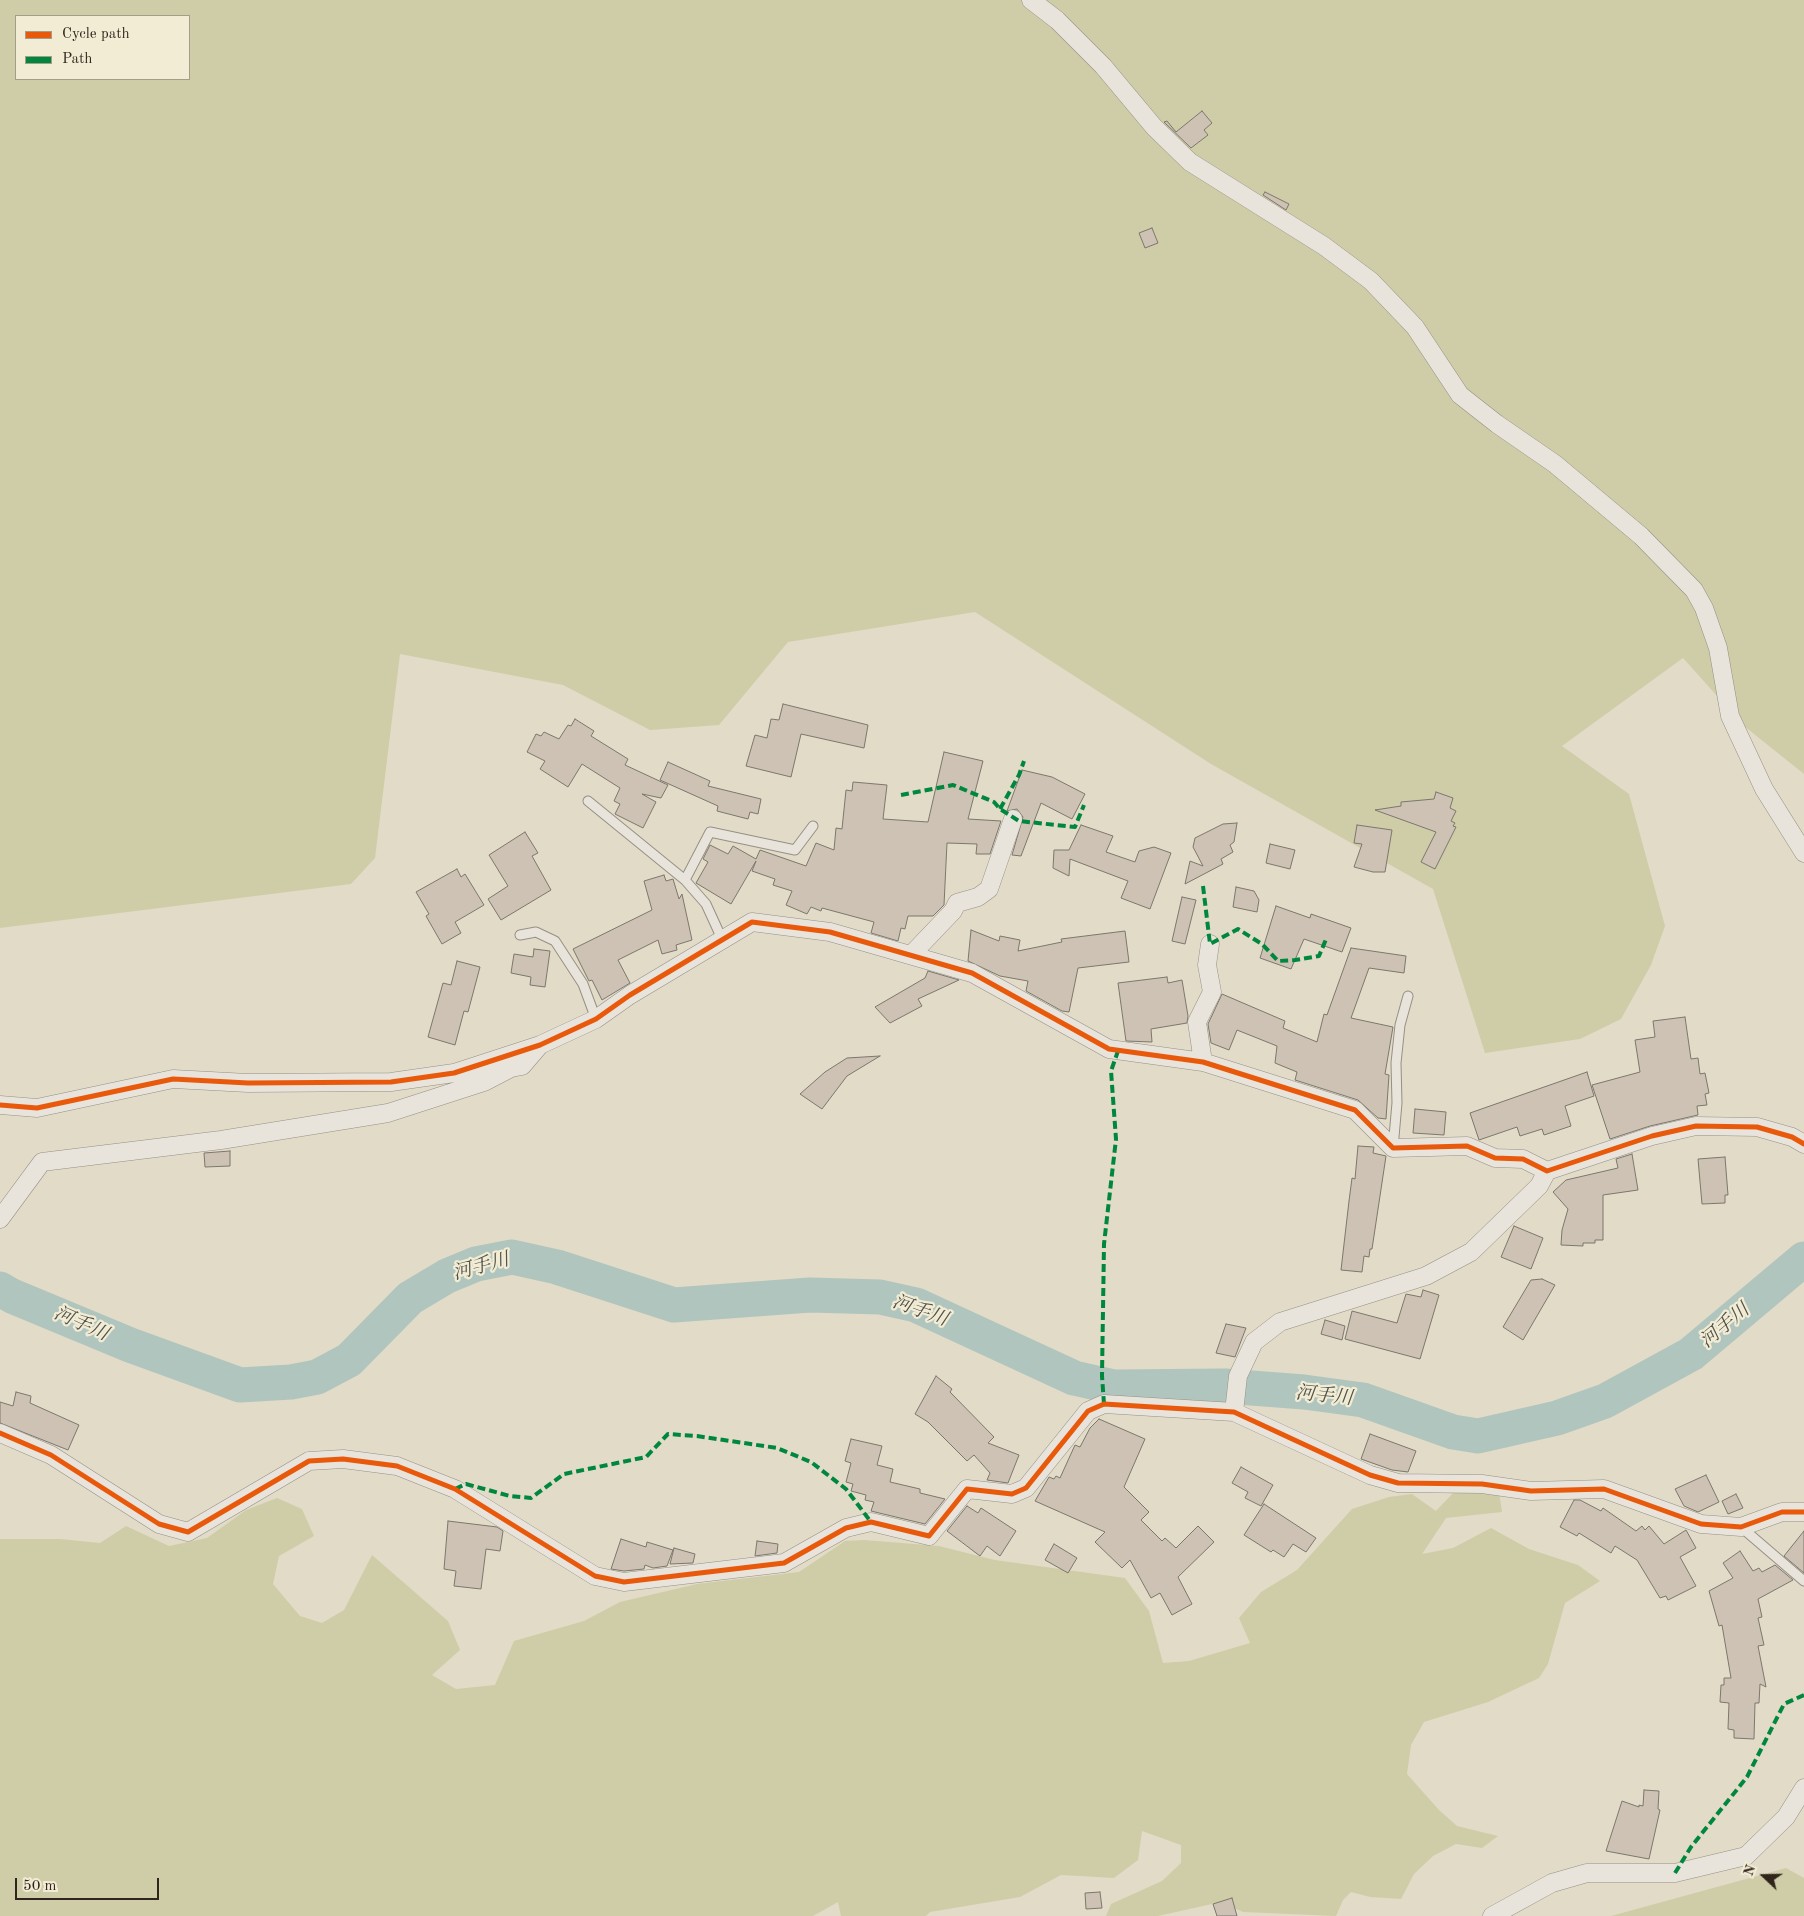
<!DOCTYPE html>
<meta charset="utf-8">
<style>
body{margin:0}
#map{position:relative;width:1804px;height:1916px;overflow:hidden;background:#e2dbc8;font-family:"Old Standard TT",serif}
canvas{display:block}
.legend{position:absolute;left:15px;top:15px;width:175px;height:65px;box-sizing:border-box;background:#f3ecd4;border:1px solid #a59c8a;margin:0;padding:6px 9px;list-style:none;font-size:15px;color:#30241c}
.legend li{display:flex;align-items:center;gap:10px;height:25px}
.legend b{width:25px;border:1px solid #a59c8a}
.north{position:absolute;left:1739px;top:1851px;width:50px;height:50px;-webkit-text-stroke:4px #f3ecd4;paint-order:stroke;rotate:291deg;font-size:14px;font-weight:700;line-height:20px;text-align:center;color:#30241c}
.north::after{content:'';display:block;margin:auto;width:18px;height:22px;background:#30241c;clip-path:polygon(50% 0,100% 100%,50% 72%,0 100%)}
.scale{position:absolute;left:15px;top:1878px;width:144px;height:22px;box-sizing:border-box;border:2px solid #30241c;border-top:0;padding-left:6px;font-size:15px;line-height:18px;white-space:nowrap;color:#30241c;-webkit-text-stroke:4px #f3ecd4;paint-order:stroke}
</style>
<div id="map">
<canvas width="1804" height="1916"></canvas>
<ul class="legend">
<li><b style="height:6px;background:#e8590c"></b>Cycle path</li>
<li><b style="height:6px;background:#00873e"></b>Path</li>
</ul>
<div class="north">N</div>
<div class="scale">50 m</div>
</div>
<script>
const g = document.querySelector('canvas').getContext('2d');
g.lineJoin = 'round';
function fillPath(path, color) { g.fillStyle = color; g.fill(path, 'evenodd'); }
const toPath = rows => new Path2D(rows.map(r => 'M' + r).join(''));
function stroke(path, color, width, dash) { g.strokeStyle = color; g.lineWidth = width; g.lineCap = dash ? 'butt' : 'round'; g.setLineDash(dash || []); g.stroke(path); }
function label(font, color, halo, rows, align = 'center') {
  g.font = font + ' "Old Standard TT","Noto Serif JP",serif'; g.lineWidth = 4.5; g.setLineDash([]); g.textBaseline = 'middle'; g.strokeStyle = halo; g.fillStyle = color; for (const [text, x, y, turn = 0] of rows) {
    g.save(); g.translate(x, y); g.rotate((+turn || 0) * Math.PI / 180); g.textAlign = isNaN(turn) ? turn : align; if (halo) g.strokeText(text, 0, 0); g.fillText(text, 0, 0); g.restore();
  }
}
const green = toPath([
 [0,0,1804,0,1804,774,1744,726,1683,658,1562,746,1629,794,1665,926,1651,965,1621,1019,1580,1039,1485,1053,1433,889,1211,764,975,612,788,642,719,725,650,730,563,685,400,654,375,858,351,884,0,928],
 [16,16,189,16,189,79,16,79],
 [1499,1492,1502,1512,1446,1518,1422,1554,1453,1548,1491,1528,1529,1549,1578,1565,1600,1581,1565,1603,1548,1664,1539,1678,1488,1702,1424,1722,1411,1745,1407,1774,1439,1810,1457,1826,1498,1836,1482,1848,1456,1844,1433,1856,1414,1874,1401,1899,1370,1897,1351,1892,1343,1900,1336,1916,1243,1912,1221,1902,1158,1916,1106,1916,1111,1904,1162,1881,1181,1863,1181,1845,1142,1831,1138,1860,1114,1878,1061,1875,1020,1897,930,1912,926,1916,841,1916,838,1902,813,1916,0,1916,0,1539,60,1539,100,1543,126,1526,169,1546,207,1538,246,1510,277,1498,302,1509,314,1536,279,1556,273,1584,300,1616,322,1623,344,1610,372,1555,448,1621,460,1650,432,1675,456,1689,495,1685,514,1641,584,1621,620,1602,697,1584,799,1572,845,1541,864,1540,939,1546,995,1560,1125,1578,1149,1611,1163,1663,1189,1661,1250,1643,1239,1618,1261,1592,1297,1570,1352,1509,1389,1497,1412,1494,1436,1511,1453,1493],
 [1786,1868,1804,1878,1804,1916,1611,1916]
]);
const river = toPath([
 [0,1289,12,1296,130,1345,240,1385,291,1382,317,1377,349,1360,410,1298,447,1276,476,1264,512,1257,557,1267,674,1305,810,1295,880,1297,916,1305,1074,1378,1114,1387,1225,1386,1304,1392,1363,1400,1453,1432,1478,1436,1557,1418,1605,1401,1691,1354,1804,1259]
]);
const building = toPath([
 [1202,111,1212,123,1204,130,1208,135,1191,148,1164,122,1167,121,1176,132,1202,111],
 [1265,192,1289,204,1286,210,1263,195,1265,192],
 [1152,228,1158,243,1145,248,1139,233,1152,228],
 [783,704,868,725,864,748,801,734,791,777,746,766,755,735,767,738,771,719,779,720,783,704],
 [575,719,594,731,591,736,628,759,625,765,668,785,661,798,642,794,656,802,643,828,615,814,620,804,614,801,620,788,582,764,568,787,540,769,545,761,527,752,536,734,541,736,544,732,559,739,568,725,571,726,575,719],
 [944,752,983,761,968,819,1001,821,990,854,976,854,977,844,947,843,944,905,933,916,908,916,905,929,901,928,898,941,871,933,874,922,822,908,821,911,811,907,807,914,786,905,792,891,773,885,775,879,752,871,756,861,731,904,696,883,708,862,703,859,710,845,728,854,733,846,756,859,760,850,806,866,816,843,834,850,836,828,842,829,846,790,852,791,853,782,887,785,883,819,928,822,944,752],
 [668,762,710,781,708,786,761,799,758,814,750,812,748,819,717,811,718,806,660,780,668,762],
 [1022,770,1052,777,1085,794,1072,819,1041,803,1021,856,1012,855,1023,817,1017,809,1007,811,1022,770],
 [1436,792,1453,798,1450,808,1456,811,1451,821,1455,823,1453,826,1456,827,1435,869,1421,862,1436,832,1375,810,1401,806,1401,802,1434,799,1436,792],
 [1237,823,1234,842,1230,845,1233,852,1221,859,1223,864,1185,884,1190,861,1203,866,1193,847,1195,838,1223,824,1237,823],
 [1081,825,1113,836,1106,852,1135,862,1139,851,1154,847,1171,853,1150,909,1121,898,1128,881,1070,859,1069,876,1053,868,1054,850,1069,850,1081,825],
 [1357,825,1392,830,1385,872,1373,872,1354,867,1362,844,1354,843,1357,825],
 [525,832,538,853,532,856,551,890,501,920,488,899,508,886,489,855,525,832],
 [1270,844,1295,850,1290,869,1266,863,1270,844],
 [457,869,461,877,465,874,484,905,455,922,461,933,442,944,426,916,429,914,416,892,457,869],
 [664,875,666,881,673,879,679,899,682,894,692,940,676,945,677,950,662,954,658,940,618,960,630,983,602,1000,592,980,589,981,573,949,652,910,644,881,664,875],
 [1236,887,1254,891,1259,900,1257,912,1233,907,1236,887],
 [1182,897,1196,900,1185,944,1172,941,1182,897],
 [1276,906,1310,918,1311,914,1351,928,1342,952,1304,939,1291,969,1260,958,1276,906],
 [971,930,999,941,1000,936,1020,940,1018,951,1062,942,1061,939,1125,931,1129,962,1078,968,1069,1012,1062,1011,1026,991,1028,981,1000,976,968,961,971,930],
 [1351,948,1406,956,1404,973,1369,968,1351,1018,1393,1027,1385,1074,1389,1075,1386,1119,1378,1118,1358,1100,1295,1080,1297,1072,1275,1063,1277,1046,1237,1030,1229,1050,1211,1043,1208,1024,1222,994,1285,1021,1283,1028,1317,1042,1324,1014,1327,1015,1351,948],
 [534,949,550,951,545,987,530,985,531,977,511,973,514,954,533,957,534,949],
 [457,961,480,967,468,1012,464,1011,455,1045,428,1037,443,983,451,985,457,961],
 [928,971,959,980,918,999,922,1006,890,1023,875,1007,925,978,928,971],
 [1167,977,1168,983,1182,980,1188,1016,1187,1023,1151,1029,1152,1042,1126,1041,1118,983,1167,977],
 [1685,1017,1691,1059,1698,1058,1700,1074,1705,1073,1709,1093,1705,1094,1707,1105,1697,1106,1698,1115,1650,1126,1610,1139,1592,1085,1640,1072,1635,1040,1655,1037,1653,1021,1685,1017],
 [880,1056,847,1076,822,1109,800,1094,825,1072,847,1058,880,1056],
 [1587,1072,1594,1096,1565,1106,1571,1126,1544,1135,1542,1129,1520,1136,1517,1127,1479,1140,1470,1113,1587,1072],
 [1415,1109,1446,1112,1444,1135,1413,1133,1415,1109],
 [1358,1146,1374,1147,1373,1153,1386,1156,1372,1249,1370,1249,1369,1257,1364,1256,1362,1272,1341,1270,1349,1201,1352,1178,1355,1179,1358,1146],
 [230,1151,230,1166,205,1167,204,1153,230,1151],
 [1632,1154,1638,1190,1603,1195,1603,1240,1595,1240,1595,1243,1583,1243,1583,1246,1561,1245,1562,1230,1568,1209,1553,1192,1566,1180,1618,1168,1616,1159,1632,1154],
 [1725,1157,1728,1195,1725,1195,1725,1203,1702,1204,1698,1159,1725,1157],
 [1514,1226,1543,1238,1531,1269,1501,1257,1514,1226],
 [1542,1279,1555,1285,1523,1340,1503,1327,1531,1280,1542,1279],
 [1423,1290,1439,1295,1420,1359,1345,1339,1352,1311,1397,1323,1406,1294,1421,1297,1423,1290],
 [1325,1320,1345,1326,1342,1340,1321,1334,1325,1320],
 [1226,1324,1246,1328,1235,1357,1216,1353,1226,1324],
 [936,1376,952,1389,950,1392,994,1437,988,1443,1019,1455,1008,1483,987,1480,990,1473,974,1455,967,1461,928,1422,915,1414,936,1376],
 [16,1392,31,1396,30,1403,79,1425,68,1450,0,1423,0,1402,13,1406,16,1392],
 [1099,1419,1145,1439,1124,1487,1149,1512,1141,1520,1162,1541,1165,1538,1176,1548,1198,1526,1214,1542,1178,1577,1192,1604,1172,1615,1160,1593,1151,1598,1130,1560,1122,1568,1095,1542,1105,1532,1035,1501,1049,1477,1054,1479,1056,1476,1060,1478,1075,1445,1080,1447,1090,1428,1099,1419],
 [1370,1434,1416,1451,1408,1472,1392,1470,1361,1459,1370,1434],
 [851,1439,882,1446,877,1465,893,1469,890,1482,920,1489,920,1493,945,1499,925,1524,871,1511,874,1502,865,1500,866,1495,851,1491,853,1484,846,1482,851,1463,845,1461,851,1439],
 [1241,1467,1273,1485,1261,1506,1245,1498,1248,1492,1232,1483,1241,1467],
 [1706,1475,1719,1502,1698,1512,1684,1506,1675,1489,1706,1475],
 [1736,1494,1743,1508,1728,1514,1722,1501,1736,1494],
 [1574,1500,1580,1500,1601,1511,1603,1508,1636,1531,1642,1526,1645,1530,1649,1526,1664,1544,1686,1530,1696,1548,1680,1557,1696,1586,1668,1600,1666,1596,1660,1598,1637,1560,1615,1546,1611,1553,1579,1533,1577,1536,1560,1527,1574,1500],
 [1264,1504,1316,1538,1306,1552,1293,1544,1284,1557,1273,1550,1271,1552,1244,1535,1264,1504],
 [967,1506,978,1513,981,1508,1016,1531,1000,1556,987,1546,980,1556,947,1531,967,1506],
 [448,1521,497,1527,503,1531,500,1551,486,1549,481,1589,454,1586,456,1571,444,1569,448,1521],
 [1804,1531,1804,1573,1784,1556,1804,1531],
 [621,1539,646,1547,647,1542,673,1550,667,1566,653,1568,645,1565,644,1569,624,1571,611,1569,621,1539],
 [757,1541,778,1544,777,1553,755,1556,757,1541],
 [1054,1544,1077,1558,1068,1573,1045,1560,1054,1544],
 [674,1548,695,1554,693,1563,670,1564,674,1548],
 [1740,1551,1753,1571,1759,1568,1762,1572,1775,1565,1793,1580,1758,1599,1762,1617,1758,1618,1764,1645,1758,1646,1766,1687,1760,1684,1759,1703,1755,1703,1754,1739,1734,1738,1734,1730,1728,1729,1729,1703,1720,1702,1721,1685,1724,1685,1724,1678,1731,1678,1722,1625,1719,1626,1709,1591,1733,1578,1723,1563,1740,1551],
 [1644,1790,1659,1791,1658,1809,1660,1810,1649,1859,1606,1851,1622,1801,1639,1807,1639,1805,1643,1806,1644,1790],
 [1100,1892,1102,1908,1086,1909,1085,1893,1100,1892],
 [1232,1898,1237,1916,1217,1916,1213,1904,1232,1898]
]);
const lane = toPath([
 [588,801,685,880,706,904,722,939],
 [685,880,710,832,795,850,813,826],
 [520,935,536,932,555,941,583,984,596,1019],
 [1393,1148,1397,1103,1396,1063,1400,1025,1408,996],
 [1741,1527,1804,1581]
]);
const street = toPath([
 [1031,0,1057,20,1103,66,1154,127,1190,162,1324,246,1371,281,1415,327,1460,395,1497,424,1555,464,1641,536,1694,590,1704,608,1718,648,1730,716,1764,789,1804,853],
 [911,955,953,911,957,903,978,897,989,889,1013,819],
 [1203,1062,1197,1022,1212,992,1207,965,1210,944],
 [0,1105,37,1108,173,1079,248,1083,391,1082,454,1073,540,1045,596,1019,630,995,752,922,830,932,972,973,1109,1049,1203,1062,1355,1110,1393,1148,1467,1146,1495,1158,1523,1159,1547,1171,1652,1136,1696,1126,1757,1127,1792,1137,1804,1144],
 [0,1219,42,1162,221,1140,388,1113,484,1082,511,1068,522,1066,540,1045],
 [1234,1412,1238,1376,1254,1342,1280,1322,1426,1276,1471,1252,1539,1186,1547,1171],
 [0,1433,51,1455,159,1524,188,1532,309,1461,343,1459,397,1466,455,1489,595,1576,624,1582,784,1563,846,1528,871,1522,929,1536,967,1489,1012,1494,1026,1488,1088,1411,1104,1404,1234,1412,1370,1475,1398,1483,1482,1484,1531,1491,1604,1489,1701,1524,1741,1527,1782,1512,1804,1512],
 [1492,1916,1552,1883,1587,1873,1675,1873,1746,1856,1786,1817,1804,1788]
]);
const quiet = toPath([
 [901,795,953,785,994,802,1000,809,1019,821,1075,827,1084,805],
 [1000,809,1019,775,1024,761],
 [1203,886,1210,944,1238,929,1262,944,1278,961,1295,960,1319,956,1327,937],
 [1104,1404,1102,1376,1104,1244,1116,1139,1111,1071,1118,1051],
 [455,1489,466,1484,510,1496,531,1498,564,1474,646,1457,668,1434,697,1436,777,1448,811,1462,846,1489,871,1522],
 [1675,1873,1691,1847,1747,1777,1784,1704,1804,1695]
]);
const cycleway = toPath([
 [0,1105,37,1108,173,1079,248,1083,391,1082,454,1073,540,1045,596,1019,630,995,752,922,830,932,972,973,1109,1049,1203,1062,1355,1110,1393,1148,1467,1146,1495,1158,1523,1159,1547,1171,1652,1136,1696,1126,1757,1127,1792,1137,1804,1144],
 [0,1433,51,1455,159,1524,188,1532,309,1461,343,1459,397,1466,455,1489,595,1576,624,1582,784,1563,846,1528,871,1522,929,1536,967,1489,1012,1494,1026,1488,1088,1411,1104,1404,1234,1412,1370,1475,1398,1483,1482,1484,1531,1491,1604,1489,1701,1524,1741,1527,1782,1512,1804,1512]
]);
const waterNames = [
 ["河手川",481,1267,-15],
 ["河手川",920,1311,20],
 ["河手川",81,1324,24],
 ["河手川",1725,1326,-40],
 ["河手川",1324,1396,6]
];
fillPath(green, '#cfcda7');
stroke(river, '#b0c5be', 35);
fillPath(building, '#cdc2b3');
stroke(building, '#7c776d', 1);
stroke(lane, '#959084', 11);
stroke(street, '#959084', 19);
stroke(lane, '#e8e4db', 9);
stroke(street, '#e8e4db', 18);
stroke(quiet, '#00873e', 4, [8, 4]);
stroke(cycleway, '#e8590c', 5);
label('italic 19px', '#50524b', '#f3ecd4', waterNames);
</script>
